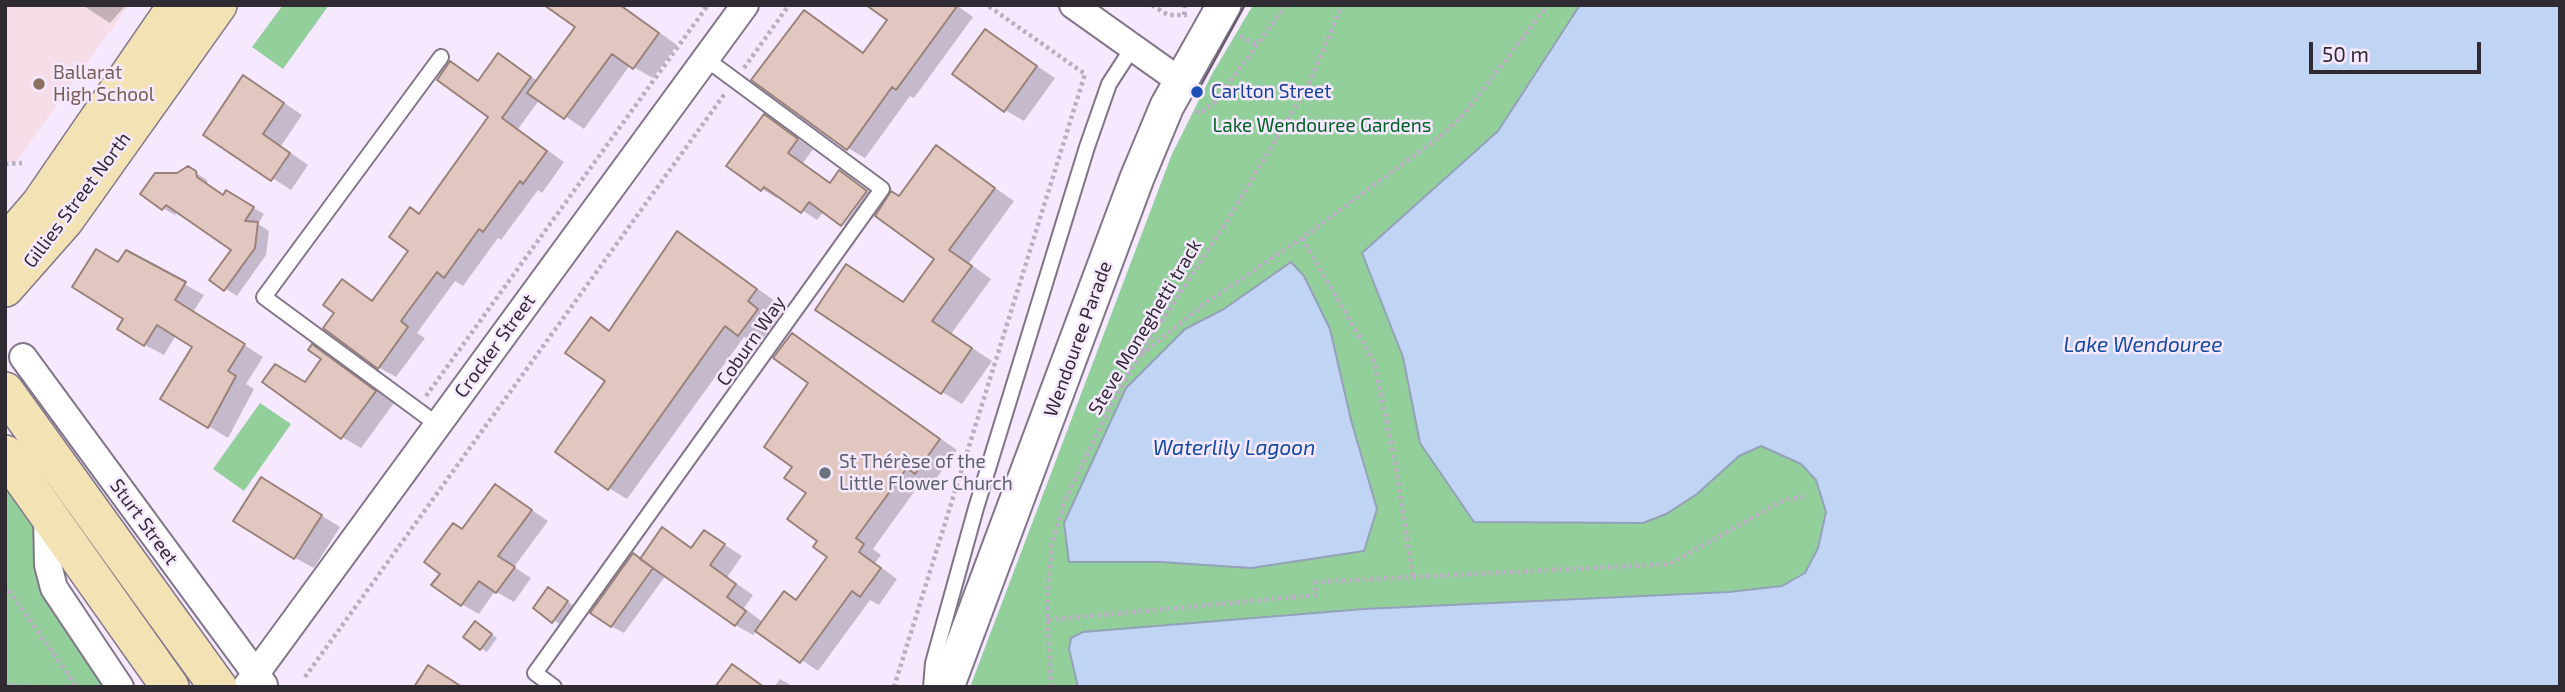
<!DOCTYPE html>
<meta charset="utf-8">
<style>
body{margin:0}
#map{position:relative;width:2565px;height:692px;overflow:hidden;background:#f6e9ff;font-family:"Exo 2",sans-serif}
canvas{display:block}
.frame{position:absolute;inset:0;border:7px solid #302b33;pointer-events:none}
.scale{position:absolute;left:2309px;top:42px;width:172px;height:32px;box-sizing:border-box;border:4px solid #302b33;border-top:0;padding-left:9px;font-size:21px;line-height:24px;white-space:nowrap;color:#302b33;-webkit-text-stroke:5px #f6e9ff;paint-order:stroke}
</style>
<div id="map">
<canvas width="2565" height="692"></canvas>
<div class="frame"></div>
<div class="scale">50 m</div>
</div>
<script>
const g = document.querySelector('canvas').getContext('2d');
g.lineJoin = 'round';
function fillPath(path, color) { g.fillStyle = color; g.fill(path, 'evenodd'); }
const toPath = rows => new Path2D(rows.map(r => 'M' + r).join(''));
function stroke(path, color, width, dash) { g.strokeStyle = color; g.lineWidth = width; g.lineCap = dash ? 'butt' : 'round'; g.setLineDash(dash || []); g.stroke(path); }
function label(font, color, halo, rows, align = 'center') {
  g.font = font + ' "Exo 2",sans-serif'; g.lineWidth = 5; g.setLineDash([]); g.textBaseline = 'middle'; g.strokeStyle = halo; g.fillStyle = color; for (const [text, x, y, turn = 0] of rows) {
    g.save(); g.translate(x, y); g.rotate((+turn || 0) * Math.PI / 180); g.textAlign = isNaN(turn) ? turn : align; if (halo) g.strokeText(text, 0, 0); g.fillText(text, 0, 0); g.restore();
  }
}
const education = toPath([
 [5,5,129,5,16,162,5,162]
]);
const green = toPath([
 [283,5,329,5,283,69,252,47],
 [1253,5,1580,5,1498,131,1362,253,1403,357,1421,443,1474,522,1643,523,1739,456,1761,446,1801,464,1816,479,1826,511,1818,548,1805,573,1782,586,1729,592,1364,609,1083,632,1069,649,1078,687,970,687,1172,154,1212,74],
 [1291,262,1351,420,1377,509,1364,551,1251,568,1161,562,1069,562,1064,523,1185,329,1224,309],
 [260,403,291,424,244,491,213,469],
 [5,485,35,529,109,687,5,687]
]);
const water = toPath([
 [1580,5,2560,5,2560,687,1078,687,1069,649,1071,638,1083,632,1364,609,1729,592,1782,586,1805,573,1818,548,1826,512,1816,480,1801,464,1761,446,1739,456,1697,494,1666,514,1643,523,1474,522,1420,443,1403,357,1362,253,1498,131,1580,5],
 [1291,262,1304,276,1330,329,1351,420,1377,509,1364,551,1251,568,1161,562,1069,562,1064,523,1126,388,1185,329,1224,309,1291,262]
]);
const shadow = toPath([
 [82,5,126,5,110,23],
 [547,5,621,5,677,45,653,78,630,65,584,129,540,99,518,129,564,162,542,193,538,190,501,240,498,238,463,286,455,281,417,333,425,338,396,377,378,367,336,313,342,281,374,301,410,251,420,215,490,116,451,64,480,82,499,56,538,81,577,27],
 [698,5,709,5,706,10],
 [956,5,973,17,914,98,910,96,865,158,848,148,804,13,865,54,889,20],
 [985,31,1055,78,1024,121,1005,110],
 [262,88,302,115,281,146,308,165,291,190,205,134],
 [764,116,813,149,803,163,831,184,839,173,865,189,841,223,824,211,817,220,779,195,777,198,762,189],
 [936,147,1014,201,969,263,991,279,951,334,992,361,962,404,942,392,847,266,904,303,937,258],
 [188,168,207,180,208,186,224,196,227,192,264,214,258,224,269,231,266,255,237,296,212,280,233,249,177,211,175,215,163,208,178,174],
 [868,191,881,201,858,233,844,225],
 [678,233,775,301,766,313,776,321,758,345,744,337,627,499,609,488,608,381,591,320,611,331],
 [126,252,204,295,193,312,263,357,246,384,254,389,228,438,162,398,195,346,176,335,164,355,145,345,126,319,119,264],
 [792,335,957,450,933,483,924,478,873,549,881,555,875,563,897,579,879,605,870,600,818,671,757,630,753,635,735,625,666,575,624,633,611,626,641,560,663,530,693,549,705,532,742,556,727,577,753,595,744,608,764,623,797,601,830,557,820,541,808,493,794,467,810,383],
 [312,346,394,403,361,448,342,437,323,359],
 [496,486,548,521,514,567,531,578,514,602,495,591,479,614,461,604,442,573,463,531],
 [280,490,340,527,314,568,295,558],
 [561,597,579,610,566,628,535,608],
 [481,626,497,638,487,652,481,648],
 [780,679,794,687,774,687]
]);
const building = toPath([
 [544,5,620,5,659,33,633,69,612,54,564,119,527,93,575,27,544,5],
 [866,5,958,5,896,90,892,87,847,150,751,80,804,10,863,53,887,20,866,5],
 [985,29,1037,66,1004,112,952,74,985,29],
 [498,53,531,77,502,118,547,151,523,184,520,181,483,232,479,229,444,278,437,272,401,321,408,327,378,369,323,328,334,313,323,305,342,279,372,301,408,251,389,237,410,207,419,214,488,117,437,80,450,61,478,81,498,53],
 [243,75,284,103,263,134,290,153,271,181,203,135,243,75],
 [764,114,798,139,788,153,830,183,839,170,867,191,841,226,809,202,801,213,764,187,761,191,726,166,764,114],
 [936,145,995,188,949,250,972,266,932,321,972,348,941,394,815,310,846,264,903,302,934,259,875,216,891,191,899,196,936,145],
 [188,166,196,171,197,177,223,195,226,190,254,207,245,221,258,222,255,248,224,291,209,280,231,250,166,205,162,210,140,194,155,173,177,173,188,166],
 [677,231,757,289,748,301,758,309,738,336,725,326,608,490,555,452,605,381,565,353,591,317,609,331,677,231],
 [96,249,118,262,126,250,186,282,175,300,245,344,228,371,236,376,208,428,160,399,192,347,157,325,144,346,117,329,123,319,72,287,96,249],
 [792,333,940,439,915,474,907,468,856,538,864,544,859,552,881,568,860,597,852,591,800,663,755,631,784,591,796,600,827,557,813,547,817,541,787,519,806,493,784,478,792,467,764,447,808,383,773,358,792,333],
 [312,344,376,391,341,439,262,382,275,364,305,382,321,359,308,350,312,344],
 [261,477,322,515,294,559,233,521,261,477],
 [495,484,532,510,498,556,515,567,496,593,479,581,461,606,431,585,440,574,424,562,453,523,462,529,495,484],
 [662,527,691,548,704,530,725,544,710,565,736,584,727,597,746,611,735,626,640,559,662,527],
 [633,553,653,568,611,627,590,613,633,553],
 [548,587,568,601,552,623,533,608,548,587],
 [475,621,492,634,480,650,463,637,475,621],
 [732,664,764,687,715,687,732,664],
 [428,665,462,687,414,687,428,665]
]);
const path = toPath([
 [1152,5,1168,15,1187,15],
 [1184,15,1185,5],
 [1240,36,1257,44],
 [744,68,789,5],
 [1195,112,1203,111,1216,101,1286,5],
 [5,164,22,163],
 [1302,238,1374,362,1396,467,1413,577],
 [1141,355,1207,302,1302,238,1441,136,1464,114,1548,5],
 [426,396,708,5],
 [5,585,77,687],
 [1048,620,1316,595,1316,582,1670,564,1784,500,1808,496],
 [305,677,726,92],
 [5,685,39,687],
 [894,687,1085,74,987,5],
 [1051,687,1047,604,1052,543,1064,502,1112,404,1138,358,1227,221,1309,84,1342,5]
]);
const service = toPath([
 [438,425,264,297,441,57],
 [554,687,535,673,882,189,706,59],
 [931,687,933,663,976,508,1087,147,1109,84,1133,47]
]);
const minor = toPath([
 [1073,5,1180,81],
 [23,357,264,685],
 [47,513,48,565,54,588,120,687],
 [246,687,745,5]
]);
const tertiary = toPath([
 [947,687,1137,178,1167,106,1224,5]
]);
const secondary = toPath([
 [5,245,40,204,177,5],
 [5,288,65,220,218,5],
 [5,391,218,687],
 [5,454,170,687]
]);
const tram = toPath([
 [1194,98,1245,5]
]);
const markers = [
 [39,84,7,"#8d6e63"],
 [1197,92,7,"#1a4fb4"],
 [825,473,7,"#6b7280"]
];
const educationNames = [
 ["Ballarat",53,73],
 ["High School",53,95]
];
const transitNames = [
 ["Carlton Street",1211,92]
];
const parkNames = [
 ["Lake Wendouree Gardens",1322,126]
];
const streetNames = [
 ["Gillies Street North",77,200,-53],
 ["Steve Moneghetti track",1145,327,-59],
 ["Wendouree Parade",1078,339,-70],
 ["Coburn Way",751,341,-55],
 ["Crocker Street",495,346,-54],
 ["Sturt Street",144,522,54]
];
const worshipNames = [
 ["St Thérèse of the",839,462],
 ["Little Flower Church",839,484]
];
const waterNames = [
 ["Lake Wendouree",2143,345],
 ["Waterlily Lagoon",1234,448]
];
fillPath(education, '#f6dde8');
fillPath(green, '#92cf9b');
fillPath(water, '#c0d4f3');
stroke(water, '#95a1b9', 2);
fillPath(shadow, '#0003');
fillPath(building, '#e2c7c0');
stroke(building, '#99817a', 2);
stroke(service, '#817689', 18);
stroke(minor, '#817689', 30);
stroke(tertiary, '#817689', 37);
stroke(secondary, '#817689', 40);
stroke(path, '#b9afc0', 4.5, [3.5, 3.5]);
stroke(service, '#fff', 14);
stroke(minor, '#fff', 26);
stroke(tertiary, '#fff', 33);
stroke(secondary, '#f2e2b4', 37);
stroke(tram, '#625b67', 2);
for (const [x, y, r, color] of markers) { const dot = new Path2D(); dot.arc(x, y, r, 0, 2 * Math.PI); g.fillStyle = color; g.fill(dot); stroke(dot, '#f6e9ff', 2.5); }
label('19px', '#785e54', '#f6e9ff', educationNames, 'left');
label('19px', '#164399', '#f6e9ff', transitNames, 'left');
label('19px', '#036125', '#f6e9ff', parkNames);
label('19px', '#302b33', '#f6e9ff', streetNames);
label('19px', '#5b616d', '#f6e9ff', worshipNames, 'left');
label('italic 21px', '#134ba2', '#f6e9ff', waterNames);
</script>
